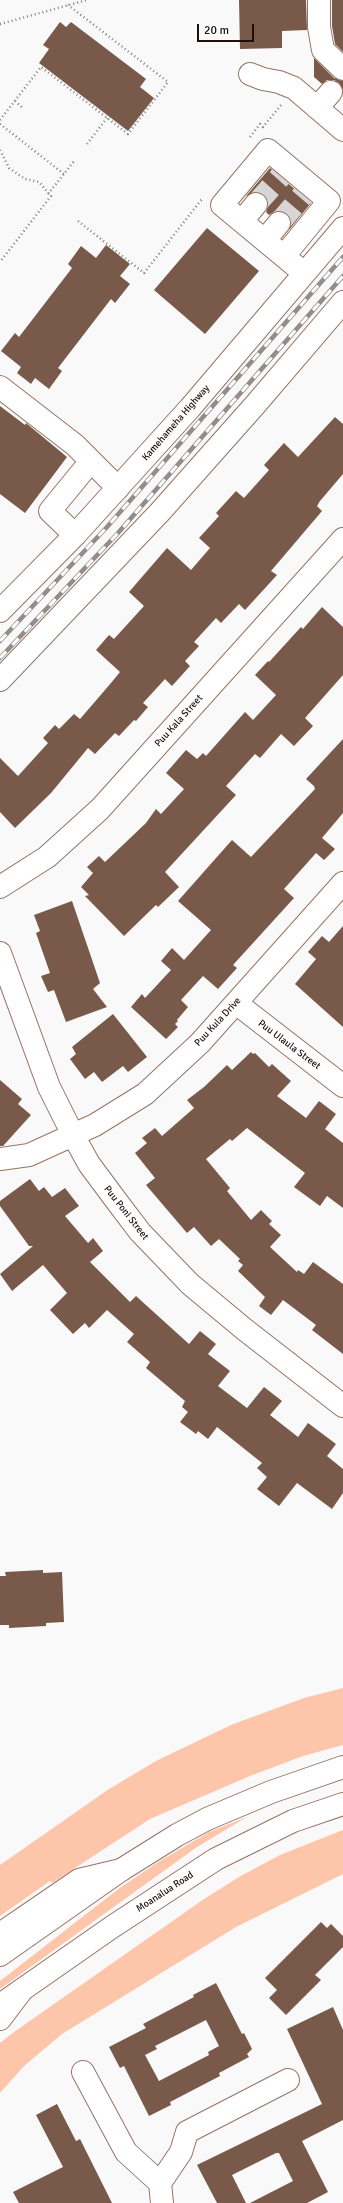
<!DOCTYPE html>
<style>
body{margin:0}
#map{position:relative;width:343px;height:2203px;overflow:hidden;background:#f9f9f9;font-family:Signika,sans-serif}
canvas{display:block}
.scale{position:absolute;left:197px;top:24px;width:57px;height:18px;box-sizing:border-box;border:2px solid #1d100a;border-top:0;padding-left:5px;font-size:12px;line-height:14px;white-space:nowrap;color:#1d100a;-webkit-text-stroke:3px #fff;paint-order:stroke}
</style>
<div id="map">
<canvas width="343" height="2203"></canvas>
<div class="scale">20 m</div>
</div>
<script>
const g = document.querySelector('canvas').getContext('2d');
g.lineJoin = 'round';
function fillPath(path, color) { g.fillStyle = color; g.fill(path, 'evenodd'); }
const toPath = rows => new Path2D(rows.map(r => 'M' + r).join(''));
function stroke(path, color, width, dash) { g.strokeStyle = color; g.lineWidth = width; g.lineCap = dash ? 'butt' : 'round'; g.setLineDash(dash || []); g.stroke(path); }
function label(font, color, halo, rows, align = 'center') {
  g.font = font + ' Signika,sans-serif'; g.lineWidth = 4; g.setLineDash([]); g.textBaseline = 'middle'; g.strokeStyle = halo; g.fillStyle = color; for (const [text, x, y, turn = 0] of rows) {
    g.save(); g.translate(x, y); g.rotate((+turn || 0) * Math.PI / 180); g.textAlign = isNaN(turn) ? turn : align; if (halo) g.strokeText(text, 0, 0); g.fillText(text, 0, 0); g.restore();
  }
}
const green = toPath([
 [343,1688,343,1745,303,1756,250,1776,150,1819,52,1883,50,1881,0,1916,0,1865,109,1789,156,1761,231,1725,304,1698],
 [247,1817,197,1847,0,1989,0,1981,121,1887,160,1861,209,1832],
 [343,1830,343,1874,236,1927,62,2034,24,2066,0,2093,0,2043,14,2032,204,1899,239,1877,280,1855]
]);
const building = toPath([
 [239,0,306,0,307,30,282,31,282,48,240,49],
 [332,0,343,0,343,52,335,44,332,26],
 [60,22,66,27,71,22,146,79,140,87,154,98,128,131,39,63,49,49,43,45],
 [314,58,334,78,343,81,343,90,339,83,334,80,327,80,322,84,314,77],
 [270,168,311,203,289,230,291,219,287,213,275,211,269,215,266,212,268,206,268,200,264,194,258,192,246,196],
 [207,228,259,271,205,334,154,290],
 [106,245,130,264,120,276,130,284,115,303,111,299,58,368,62,371,49,389,35,378,31,384,17,373,21,367,1,351,15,333,19,337,72,268,68,264,81,246,96,258],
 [0,406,25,425,26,423,67,457,25,513,0,494],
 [335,417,343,424,343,474,320,501,317,506,322,511,271,571,277,575,245,610,239,604,221,623,216,618,194,642,199,646,185,661,190,666,172,686,165,679,143,703,148,707,136,721,134,720,119,736,115,733,95,754,88,748,51,793,15,828,0,812,0,758,18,776,48,743,43,738,55,725,59,729,74,714,80,719,111,683,120,672,96,650,109,635,114,639,144,606,129,592,167,548,191,570,210,548,199,538,219,516,216,513,236,491,244,498,269,470,264,465,284,443,298,457],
 [322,607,343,627,343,675,305,718,313,726,294,746,281,734,260,758,255,754,226,786,236,795,165,872,179,887,158,907,156,905,124,936,85,896,89,895,81,887,93,873,87,867,99,856,105,862,146,823,156,809,161,814,184,789,166,773,186,750,197,759,203,753,206,756,245,712,253,720,276,695,255,675,268,661,269,662,301,627,303,629],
 [343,739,343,813,322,838,335,849,324,860,316,853,284,889,294,898,233,965,237,968,218,989,203,976,181,1000,188,1007,177,1020,178,1021,175,1024,178,1027,166,1039,131,1007,142,994,145,998,171,970,161,961,172,948,184,960,211,930,178,901,232,840,251,857,315,789,314,786,306,779],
 [72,901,100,983,93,989,107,1007,66,1022,54,990,48,992,41,976,50,973,36,933,40,931,34,915],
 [343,926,343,1027,295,984,316,959,308,952,322,936,329,942],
 [113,1014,147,1057,128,1072,123,1066,102,1082,94,1072,85,1079,70,1059,76,1054,72,1047],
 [251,1052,253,1054,255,1053,269,1067,272,1064,291,1081,277,1096,306,1118,319,1101,336,1114,325,1129,343,1143,343,1208,327,1196,320,1206,294,1187,305,1173,247,1128,232,1141,230,1139,206,1159,230,1188,227,1191,251,1220,261,1210,272,1221,269,1224,281,1235,270,1247,297,1272,298,1270,304,1274,313,1262,343,1284,343,1354,312,1330,316,1325,283,1300,271,1315,259,1306,265,1297,238,1271,243,1265,238,1261,240,1259,219,1239,211,1246,194,1227,187,1233,146,1185,155,1178,135,1153,147,1143,142,1138,155,1128,162,1136,194,1108,187,1100,204,1087,227,1065,232,1070],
 [0,1080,22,1099,18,1104,31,1115,3,1146,0,1146],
 [30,1179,39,1191,44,1187,52,1197,65,1188,79,1206,65,1216,88,1243,93,1238,103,1251,90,1262,130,1302,136,1296,189,1344,200,1331,216,1344,208,1354,230,1371,218,1386,247,1408,264,1387,282,1401,270,1415,298,1437,308,1423,336,1444,327,1456,343,1469,343,1493,332,1509,297,1483,279,1506,257,1489,267,1477,257,1468,262,1463,217,1427,208,1439,198,1431,196,1434,180,1422,188,1412,182,1407,185,1401,146,1368,150,1362,127,1342,134,1334,107,1310,89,1328,85,1323,73,1334,50,1310,67,1293,43,1265,12,1291,0,1274,33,1246,29,1246,0,1206,0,1201],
 [43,1570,43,1573,62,1572,64,1622,46,1623,46,1626,9,1628,9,1625,0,1625,0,1576,6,1576,5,1572],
 [321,1922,327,1928,331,1924,343,1936,343,1947,315,1975,321,1980,286,2015,269,1998,277,1990,265,1978],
 [216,1983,242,2034,244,2033,252,2049,247,2054,249,2057,219,2073,220,2076,170,2102,171,2105,149,2116,124,2066,120,2068,109,2047,146,2028,143,2024,194,1997,193,1995],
 [206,2020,219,2046,208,2052,209,2055,159,2081,145,2055,157,2049,155,2046],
 [333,2007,343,2030,343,2120,302,2141,328,2192,307,2203,250,2203,293,2181,279,2153,276,2153,232,2175,246,2203,217,2203,197,2165,322,2104,287,2029],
 [57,2104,76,2141,80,2139,112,2203,19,2203,13,2192,63,2167,36,2115]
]);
const minorTunnel = toPath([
 [256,204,281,176],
 [279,223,303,195]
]);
const path = toPath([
 [0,24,87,0],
 [15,101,24,109],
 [0,120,41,67,128,134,168,82,68,5],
 [0,124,64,174],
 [250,137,260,124,263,127,282,104],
 [87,144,107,118],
 [0,150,9,168,25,179,39,182,51,196,0,262],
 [48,194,75,160],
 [78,221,144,273,202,199]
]);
const minor = toPath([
 [319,0,319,27,323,50,343,69],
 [250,74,263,79,279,82,294,88,343,130],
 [317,108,331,92],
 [242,221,256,204],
 [265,240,279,223],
 [284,256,329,201,268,150,222,205,304,273],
 [0,387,75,445,118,488],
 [75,535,50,511,91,461],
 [0,887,47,857,100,809,343,539],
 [0,953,49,1087,73,1135,89,1164,115,1199,140,1232,190,1284,244,1329,343,1406],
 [236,1003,343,1086],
 [0,1159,29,1155,95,1125,145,1094,200,1043,343,883],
 [83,2072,126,2152,160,2183,181,2152,187,2132,288,2080],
 [160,2183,162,2203]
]);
const major = toPath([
 [0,611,75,535,190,408,343,228],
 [0,680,160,512,255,405,343,302],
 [0,1955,121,1870,177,1835,207,1819,271,1792,343,1767],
 [6,2001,112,1927,216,1859,293,1821,343,1804]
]);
const highway = toPath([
 [0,1934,79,1880,121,1870],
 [0,2019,22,1990]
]);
const rail = toPath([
 [0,641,107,527,343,257],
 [0,658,118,533,343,276]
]);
const streetNames = [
 ["Kamehameha Highway",176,423,-49],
 ["Puu Kala Street",179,721,-48],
 ["Puu Kula Drive",218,1022,-47],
 ["Puu Ulaula Street",289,1045,37],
 ["Puu Poni Street",126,1213,52],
 ["Moanalua Road",165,1892,-33]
];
fillPath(green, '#fdc5a9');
fillPath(building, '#795949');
stroke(minorTunnel, '#d8d6d5', 22, [22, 11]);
stroke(minor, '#967463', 24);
stroke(major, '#967463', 24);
stroke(highway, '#967463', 24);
stroke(path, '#857e7b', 2.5, [1, 3]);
stroke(minor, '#fff', 22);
stroke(major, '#fff', 22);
stroke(highway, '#fff', 22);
stroke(rail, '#938d8a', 4.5);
stroke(rail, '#fff', 3, [9]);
label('10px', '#1d100a', '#fff', streetNames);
</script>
